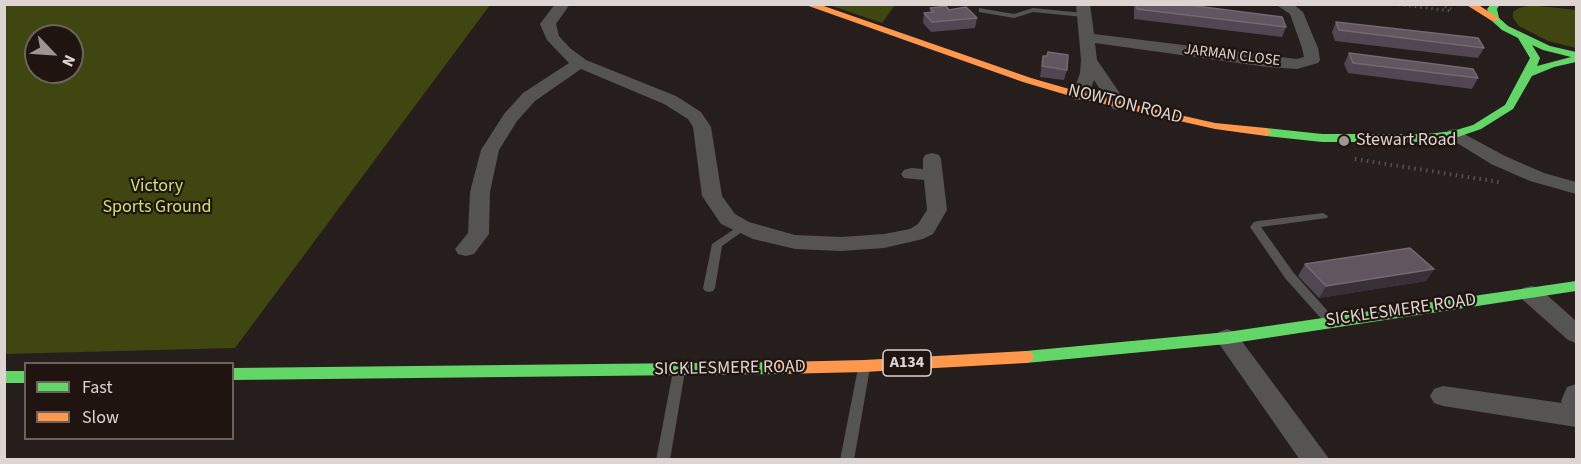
<!DOCTYPE html>
<style>
body{margin:0}
#map{position:relative;width:1581px;height:464px;overflow:hidden;background:#251e1c;font-family:"Source Sans 3",sans-serif}
canvas{display:block}
.frame{position:absolute;inset:0;border:6px solid #ded5d2;pointer-events:none}
.legend{position:absolute;left:24px;top:362px;width:210px;height:78px;box-sizing:border-box;background:#1f140f;border:2px solid #6b615d;margin:0;padding:8px 10px;list-style:none;font-size:18px;color:#ded5d2}
.legend li{display:flex;align-items:center;gap:12px;height:30px}
.legend b{width:30px;border:2px solid #6b615d}
.north{position:absolute;left:24px;top:24px;width:60px;height:60px;box-sizing:border-box;background:#1f140f;border:2px solid #6b615d;border-radius:50%;rotate:115deg;font-size:16px;font-weight:700;line-height:24px;text-align:center;color:#ded5d2}
.north::after{content:'';display:block;margin:auto;width:21px;height:27px;background:#9d9592;clip-path:polygon(50% 0,100% 100%,50% 72%,0 100%)}
</style>
<div id="map">
<canvas width="1581" height="464"></canvas>
<div class="frame"></div>
<ul class="legend">
<li><b style="height:8px;background:#63d668"></b>Fast</li>
<li><b style="height:8px;background:#ff974d"></b>Slow</li>
</ul>
<div class="north">N</div>
</div>
<script>
const g = document.querySelector('canvas').getContext('2d');
g.lineJoin = 'round';
function fillPath(path, color) { g.fillStyle = color; g.fill(path, 'evenodd'); }
const toPath = rows => new Path2D(rows.map(r => 'M' + r).join(''));
function stroke(path, color, width, dash) { g.strokeStyle = color; g.lineWidth = width; g.lineCap = dash ? 'butt' : 'round'; g.setLineDash(dash || []); g.stroke(path); }
function label(font, color, halo, rows, align = 'center') {
  g.font = font + ' "Source Sans 3",sans-serif'; g.lineWidth = 4.5; g.setLineDash([]); g.textBaseline = 'middle'; g.strokeStyle = halo; g.fillStyle = color; for (const [text, x, y, turn = 0] of rows) {
    g.save(); g.translate(x, y); g.rotate((+turn || 0) * Math.PI / 180); g.textAlign = isNaN(turn) ? turn : align; if (halo) g.strokeText(text, 0, 0); g.fillText(text, 0, 0); g.restore();
  }
}
const green = toPath([
 [4,5,5,4,490,5,235,348,5,354],
 [36,36,72,36,72,72,36,72],
 [829,5,895,5,882,23],
 [1530,5,1576,10,1576,48,1548,41,1519,26,1513,18,1513,12,1519,8]
]);
const pathFar1 = toPath([
 [1393,4,1452,11],
 [1440,4,1451,9]
]);
const path = toPath([
 [1355,159,1499,182]
]);
const lane = toPath([
 [979,8,1014,14,1033,8,1083,13,1087,15,1083,17,1033,12,1014,18,979,12,979,8],
 [1323,213,1328,216,1327,218,1261,227,1293,272,1333,317,1335,320,1333,323,1329,324,1325,323,1285,278,1250,227,1254,222,1258,221,1323,213],
 [742,224,746,225,747,227,746,229,722,246,715,288,713,291,709,292,705,291,703,288,712,244,742,224],
 [864,363,868,365,870,368,854,460,840,460,858,368,860,365,864,363],
 [679,366,683,368,685,371,670,460,656,460,673,371,675,368,679,366]
]);
const street = toPath([
 [555,4,570,4,556,24,559,36,570,48,586,60,676,96,701,112,711,127,722,196,735,214,749,222,795,235,841,237,884,234,910,229,918,224,927,210,924,180,904,178,901,174,904,170,911,168,923,169,923,159,925,155,932,153,939,155,941,159,947,210,933,234,923,239,884,248,841,251,795,249,753,239,721,224,702,196,693,127,688,119,664,104,581,69,535,101,517,121,499,150,490,192,489,234,474,254,466,256,458,254,455,249,468,233,470,192,481,150,504,114,523,93,569,63,547,40,540,24,555,4],
 [1076,4,1090,4,1094,34,1297,59,1304,57,1302,48,1290,14,1275,4,1293,4,1303,12,1318,48,1320,60,1318,63,1297,69,1267,67,1095,43,1097,60,1128,105,1125,109,1119,110,1113,109,1094,80,1087,100,1075,100,1072,96,1080,73,1081,60,1076,4],
 [1455,129,1505,156,1544,173,1576,182,1576,194,1530,181,1491,164,1449,138,1446,134,1449,130,1455,129],
 [1531,286,1539,288,1576,321,1576,343,1568,340,1523,300,1520,294,1523,288,1531,286],
 [1227,329,1235,332,1330,460,1300,460,1215,338,1219,332,1227,329],
 [1576,384,1576,427,1443,406,1434,403,1430,396,1434,389,1443,386,1562,403,1561,401,1567,387,1576,384]
]);
const fast = toPath([
 [1491,4,1500,4,1497,9,1499,18,1508,26,1550,46,1576,52,1576,62,1554,67,1532,76,1513,109,1481,129,1455,138,1427,142,1322,142,1266,136,1260,132,1266,128,1322,134,1427,134,1453,131,1473,125,1505,105,1530,58,1518,38,1502,30,1492,21,1487,9,1491,4],
 [1532,45,1543,50,1571,57,1537,66,1540,58,1532,45],
 [1576,281,1576,291,1227,344,1026,363,1020,361,1018,357,1020,353,1026,351,1227,332,1576,281],
 [780,362,786,364,788,368,786,372,780,374,232,380,232,368,780,362],
 [4,371,26,371,26,383,4,383,4,371]
]);
const slow = toPath([
 [803,4,818,4,1031,78,1083,93,1215,123,1266,128,1272,132,1266,136,1215,129,1077,98,1023,82,803,4],
 [1465,4,1477,4,1500,19,1492,21,1465,4],
 [1026,351,1032,353,1034,357,1032,361,1026,363,864,372,780,374,774,372,772,368,774,364,780,362,864,360,1026,351]
]);
const wall = toPath([
 [1134,4,1180,4,1286,27,1282,37,1134,19],
 [930,8,949,10,977,18,975,28,931,32,923,23,924,13,930,12],
 [1336,22,1484,48,1478,58,1335,41,1332,32],
 [1349,53,1478,78,1472,89,1348,73,1344,64],
 [1043,56,1067,70,1064,80,1040,77],
 [1305,264,1434,269,1426,281,1319,298,1298,276]
]);
const shadedWall = toPath([
 [1434,269,1426,281,1319,298,1326,286]
]);
const building = toPath([
 [1137,4,1180,4,1282,17,1286,27,1137,9,1137,4],
 [946,6,949,10,966,7,977,18,932,22,924,13,934,12,930,8,946,6],
 [1336,22,1478,38,1484,48,1339,30,1336,22],
 [1048,52,1068,55,1067,70,1042,66,1043,56,1047,56,1048,52],
 [1349,53,1473,69,1478,78,1353,63,1349,53],
 [1410,248,1434,269,1326,286,1305,264,1410,248]
]);
const markers = [
 [1344,141,6,"#9d9592"]
];
const farStreetnames = [
 ["JARMAN CLOSE",1232,56,7]
];
const shields = [
 [907,363,48]
];
const shieldNames = [
 ["A134",907,363]
];
const streetNames = [
 ["NOWTON ROAD",1125,105,14],
 ["SICKLESMERE ROAD",1401,311,-8],
 ["SICKLESMERE ROAD",730,369,-1]
];
const poiNames = [
 ["Stewart Road",1356,141]
];
const parkNames = [
 ["Victory",157,187],
 ["Sports Ground",157,208]
];
fillPath(green, '#3f460f');
stroke(pathFar1, '#555252', 3, [1.5, 4]);
stroke(path, '#555252', 4, [1.5, 4.5]);
fillPath(lane, '#565353');
fillPath(street, '#565353');
fillPath(fast, '#63d668');
fillPath(slow, '#ff974d');
fillPath(wall, '#524652');
fillPath(shadedWall, '#392f36');
fillPath(building, '#61555f');
stroke(building, '#746971', 1.5);
for (const [x, y, r, color] of markers) { const dot = new Path2D(); dot.arc(x, y, r, 0, 2 * Math.PI); g.fillStyle = color; g.fill(dot); stroke(dot, '#1f140f', 2); }
label('15px', '#ded5d2', '#1f140f', farStreetnames);
for (const [x, y, w] of shields) { const box = new Path2D(); box.roundRect(x - w / 2, y - 13, w, 26, 4.5); g.fillStyle = '#1f140f'; g.fill(box); stroke(box, '#ded5d2', 1.5); }
label('bold 16px', '#ded5d2', null, shieldNames);
label('18px', '#ded5d2', '#1f140f', streetNames);
label('18px', '#ded5d2', '#1f140f', poiNames, 'left');
label('18px', '#cfe367', '#1f140f', parkNames);
</script>
